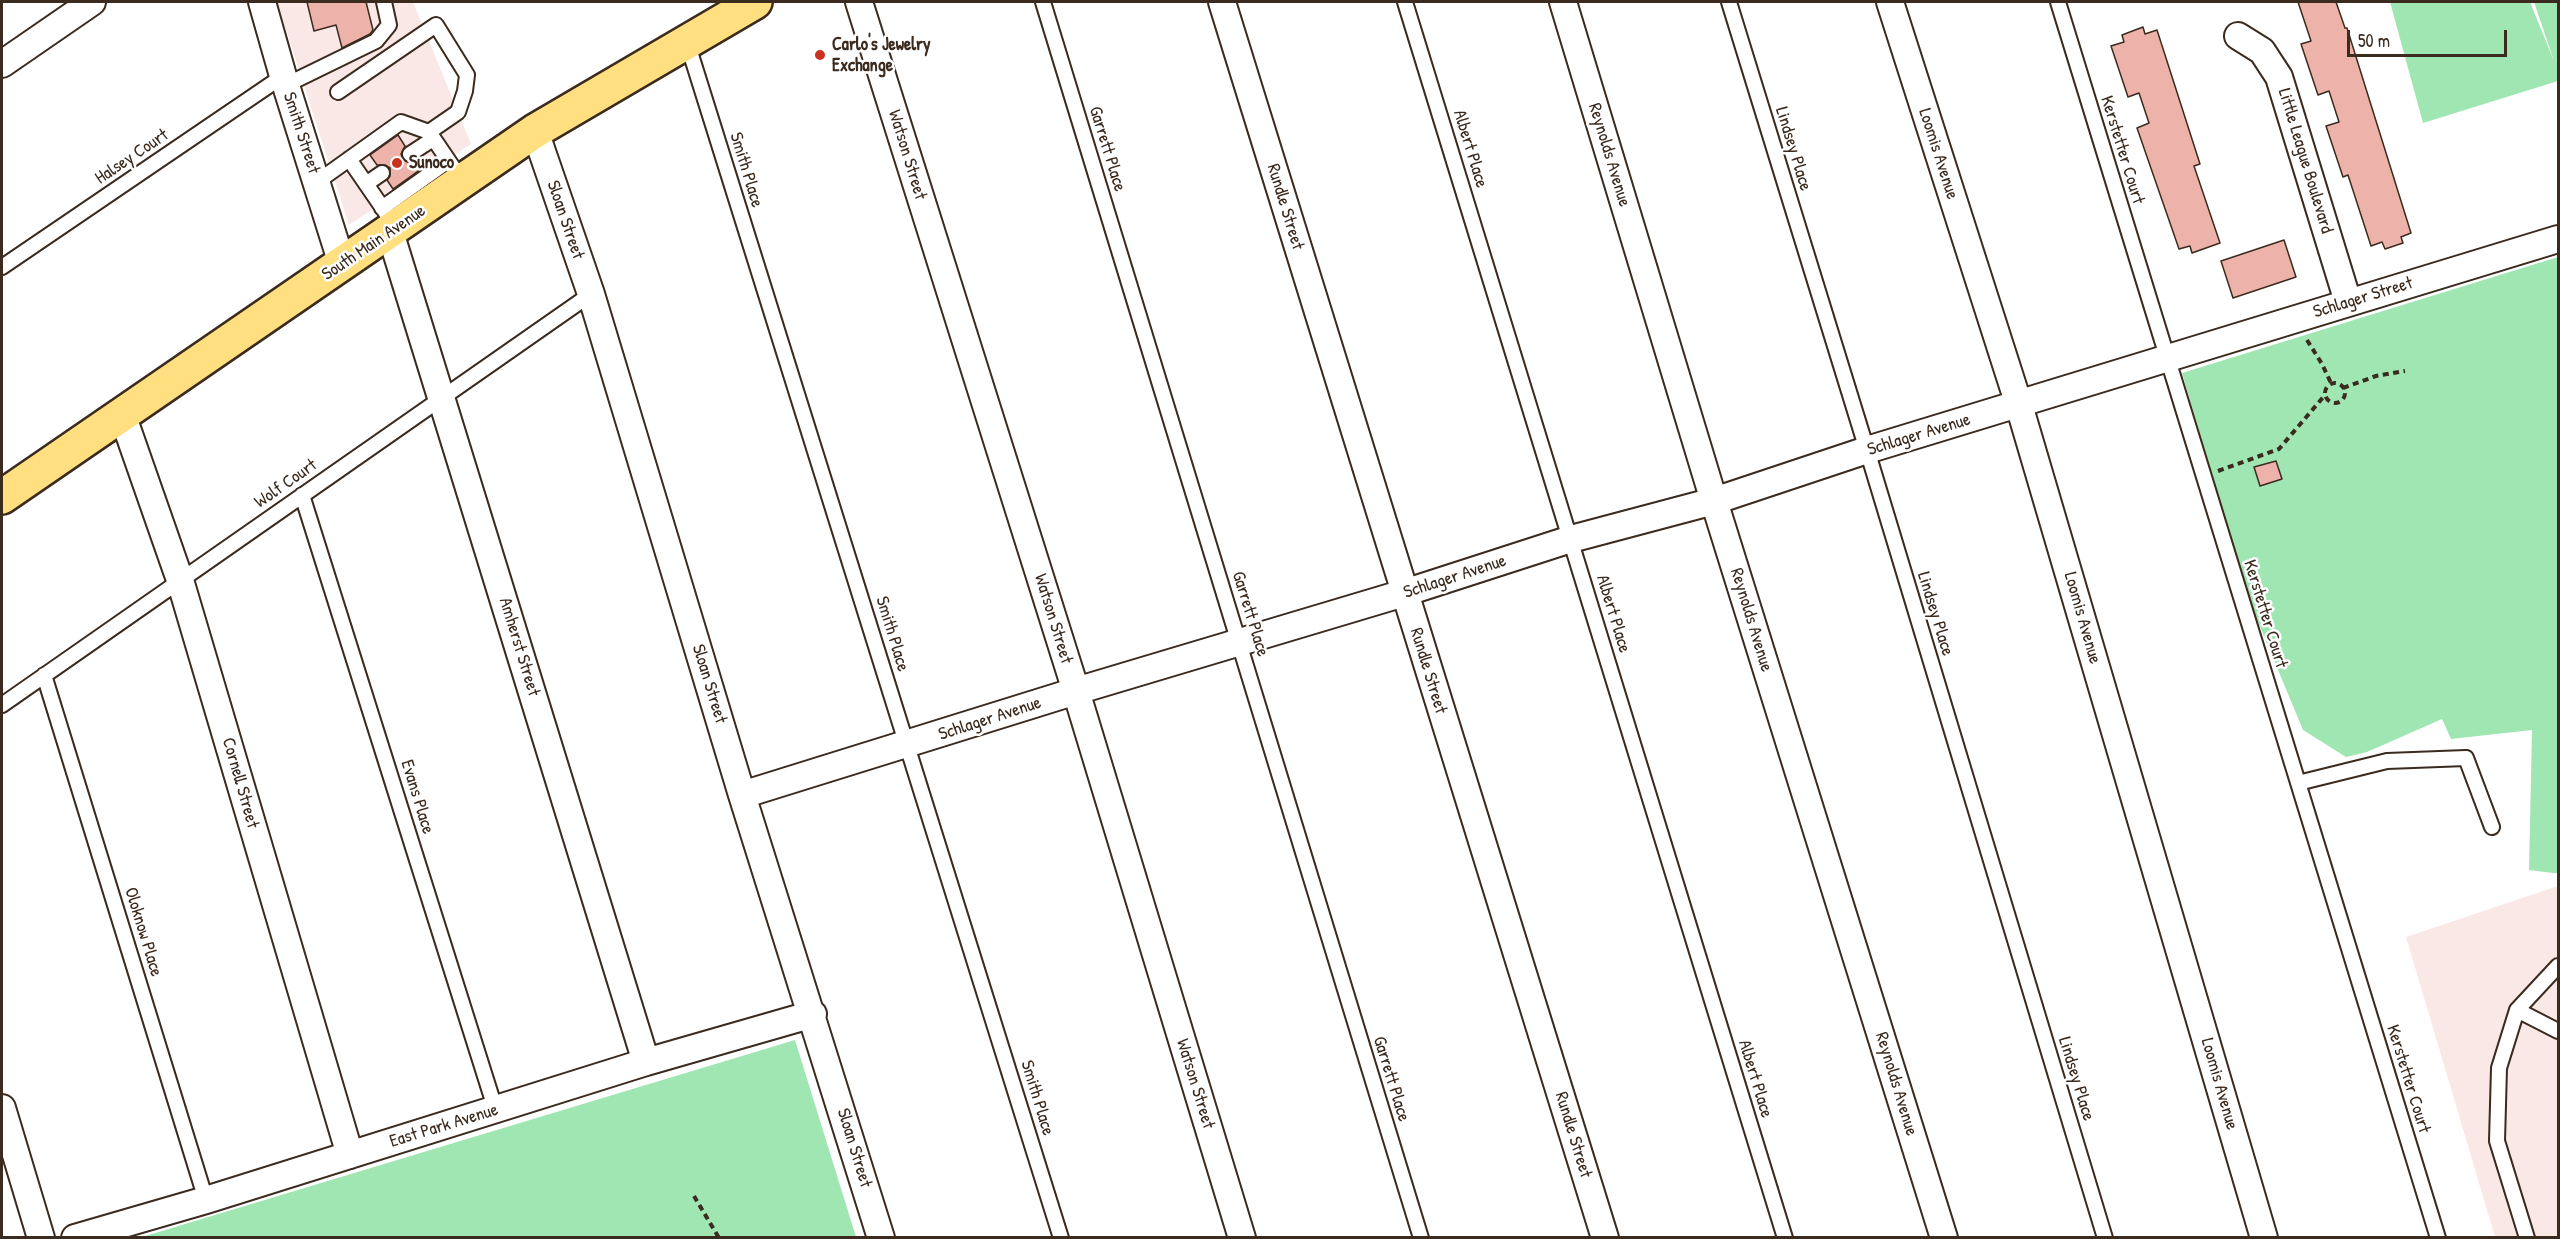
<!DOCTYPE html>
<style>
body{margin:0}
#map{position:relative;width:2560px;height:1239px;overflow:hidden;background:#fff;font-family:"Patrick Hand",sans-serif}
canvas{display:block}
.frame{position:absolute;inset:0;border:3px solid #3b2a1e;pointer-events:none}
.scale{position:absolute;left:2347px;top:30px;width:160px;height:27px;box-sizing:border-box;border:3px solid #3b2a1e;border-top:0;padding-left:8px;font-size:18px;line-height:21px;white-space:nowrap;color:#3b2a1e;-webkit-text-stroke:4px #fff;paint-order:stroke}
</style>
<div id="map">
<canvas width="2560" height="1239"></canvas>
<div class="frame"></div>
<div class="scale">50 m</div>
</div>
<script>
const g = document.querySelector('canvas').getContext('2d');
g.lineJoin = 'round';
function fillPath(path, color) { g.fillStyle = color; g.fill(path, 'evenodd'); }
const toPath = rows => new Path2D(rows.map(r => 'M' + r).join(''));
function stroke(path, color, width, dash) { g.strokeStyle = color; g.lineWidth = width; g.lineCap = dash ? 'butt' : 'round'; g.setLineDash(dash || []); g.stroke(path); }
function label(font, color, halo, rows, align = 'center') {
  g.font = font + ' "Patrick Hand",sans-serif'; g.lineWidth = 5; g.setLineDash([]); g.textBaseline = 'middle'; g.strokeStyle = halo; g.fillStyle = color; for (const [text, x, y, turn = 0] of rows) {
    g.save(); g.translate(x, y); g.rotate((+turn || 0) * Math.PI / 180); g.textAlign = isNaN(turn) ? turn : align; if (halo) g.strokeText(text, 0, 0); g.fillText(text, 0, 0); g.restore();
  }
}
const built = toPath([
 [277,2,413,2,471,144,349,225],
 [2558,886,2558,1237,2495,1237,2406,937]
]);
const green = toPath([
 [2390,2,2530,2,2554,61,2534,2,2558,2,2558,81,2423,123],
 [2558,257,2558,873,2553,873,2529,870,2532,730,2451,739,2442,719,2367,752,2346,757,2303,730,2251,605,2182,373],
 [795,1040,856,1237,142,1237]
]);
const building = toPath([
 [307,2,366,2,373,30,370,34,342,48,336,25,314,31,307,2],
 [2298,2,2336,2,2345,28,2347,28,2411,233,2401,237,2403,243,2385,249,2382,242,2371,246,2348,175,2343,177,2326,126,2339,122,2329,91,2318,95,2301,44,2311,41,2298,2],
 [2143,27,2145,34,2157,30,2200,164,2194,166,2220,243,2192,253,2190,246,2179,249,2137,128,2149,123,2139,93,2128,97,2111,46,2124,42,2122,35,2143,27],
 [398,135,405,146,401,154,403,159,410,163,415,161,421,169,393,189,387,180,390,176,390,168,385,165,377,165,370,155,398,135],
 [2284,240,2296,277,2233,298,2221,261,2284,240],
 [2276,461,2282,479,2260,486,2254,467,2276,461]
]);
const path = toPath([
 [2307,340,2322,364,2331,383],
 '2325 393a10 10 0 1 1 20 0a10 10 0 1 1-20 0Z',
 [2343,388,2376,376,2405,371],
 [2218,471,2279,449,2325,395],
 [694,1196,719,1238]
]);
const service = toPath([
 [1043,2,1421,1238],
 [1405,2,1785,1238],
 [1729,2,1867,450,2105,1238],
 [2058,2,2438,1238],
 [687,42,1061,1238],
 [286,85,376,41,389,25,384,2],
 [338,92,436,25,467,75,465,91,458,112,429,132,463,182],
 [410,154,433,139],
 [349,159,395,226],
 [317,182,401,122,429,132],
 [366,184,382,173],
 [382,208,448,161],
 [2,267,283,76],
 [302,495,496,1111],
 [44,675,206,1200],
 [2,705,591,294],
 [2298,783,2387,761,2466,758,2492,827],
 [2517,1010,2558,1031],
 [2527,1238,2497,1141,2499,1068,2517,1010,2558,966]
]);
const minor = toPath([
 [262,2,283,76,342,264],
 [859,2,1076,691,1242,1238],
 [1222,2,1605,1238],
 [1563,2,1714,501,1944,1238],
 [1890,2,2019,405,2264,1238],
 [2238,36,2262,51,2279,77,2348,302],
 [2,64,92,2],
 [535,131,591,294,742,795,881,1238],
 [390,232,646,1062],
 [122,414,180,580,350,1155],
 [742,795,1076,691,1404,593,1571,539,1714,501,1867,450,2558,239],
 [2,1108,41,1238],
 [75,1238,206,1200,646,1062,813,1014]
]);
const primary = toPath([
 [2,497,535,131,755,2]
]);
const markers = [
 [820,55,6,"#c8321e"],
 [397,163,6,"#c8321e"]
];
const poiNames = [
 ["Carlo's Jewelry",832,45],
 ["Exchange",832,66],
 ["Sunoco",409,163]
];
const streetNames = [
 ["Smith Street",301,133,72],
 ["Garrett Place",1107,149,73],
 ["Albert Place",1470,149,73],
 ["Lindsey Place",1793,149,73],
 ["Kerstetter Court",2122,150,73],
 ["Loomis Avenue",1938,154,72],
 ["Watson Street",907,155,73],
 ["Reynolds Avenue",1609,155,73],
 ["Halsey Court",132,157,-34],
 ["Little League Boulevard",2305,161,73],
 ["Smith Place",746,170,73],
 ["Rundle Street",1285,207,73],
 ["Sloan Street",565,220,71],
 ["South Main Avenue",374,243,-34],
 ["Schlager Street",2363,298,-17],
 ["Schlager Avenue",1919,435,-17],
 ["Wolf Court",286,484,-35],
 ["Schlager Avenue",1455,577,-18],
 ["Garrett Place",1250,614,73],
 ["Albert Place",1613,614,73],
 ["Lindsey Place",1935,614,73],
 ["Kerstetter Court",2265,614,73],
 ["Loomis Avenue",2082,618,74],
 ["Watson Street",1053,619,73],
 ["Reynolds Avenue",1751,620,73],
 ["Smith Place",892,634,73],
 ["Amherst Street",519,647,73],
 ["Rundle Street",1428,671,73],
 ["Sloan Street",709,684,73],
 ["Schlager Avenue",990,719,-18],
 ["Cornell Street",240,783,74],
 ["Evans Place",417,797,73],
 ["Oloknow Place",143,932,73],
 ["Garrett Place",1391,1079,73],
 ["Albert Place",1755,1079,73],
 ["Lindsey Place",2076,1079,73],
 ["Kerstetter Court",2408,1079,73],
 ["Watson Street",1195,1084,73],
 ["Reynolds Avenue",1896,1084,73],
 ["Loomis Avenue",2219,1084,74],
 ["Smith Place",1037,1098,73],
 ["East Park Avenue",444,1126,-17],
 ["Rundle Street",1573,1135,73],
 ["Sloan Street",854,1148,73]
];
fillPath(built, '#fae8e6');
fillPath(green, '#a0e6b2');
fillPath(building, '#edb3aa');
stroke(building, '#3b2a1e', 1.5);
stroke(service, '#3b2a1e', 18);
stroke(minor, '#3b2a1e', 30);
stroke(primary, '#3b2a1e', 38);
stroke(path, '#3b2a1e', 4, [6, 4.5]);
stroke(service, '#fff', 14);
stroke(minor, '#fff', 26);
stroke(primary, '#ffdf80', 33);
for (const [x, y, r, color] of markers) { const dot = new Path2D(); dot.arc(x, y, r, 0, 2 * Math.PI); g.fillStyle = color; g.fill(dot); stroke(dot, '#fff', 2); }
label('bold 18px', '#3b2a1e', '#fff', poiNames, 'left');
label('18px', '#3b2a1e', '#fff', streetNames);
</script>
